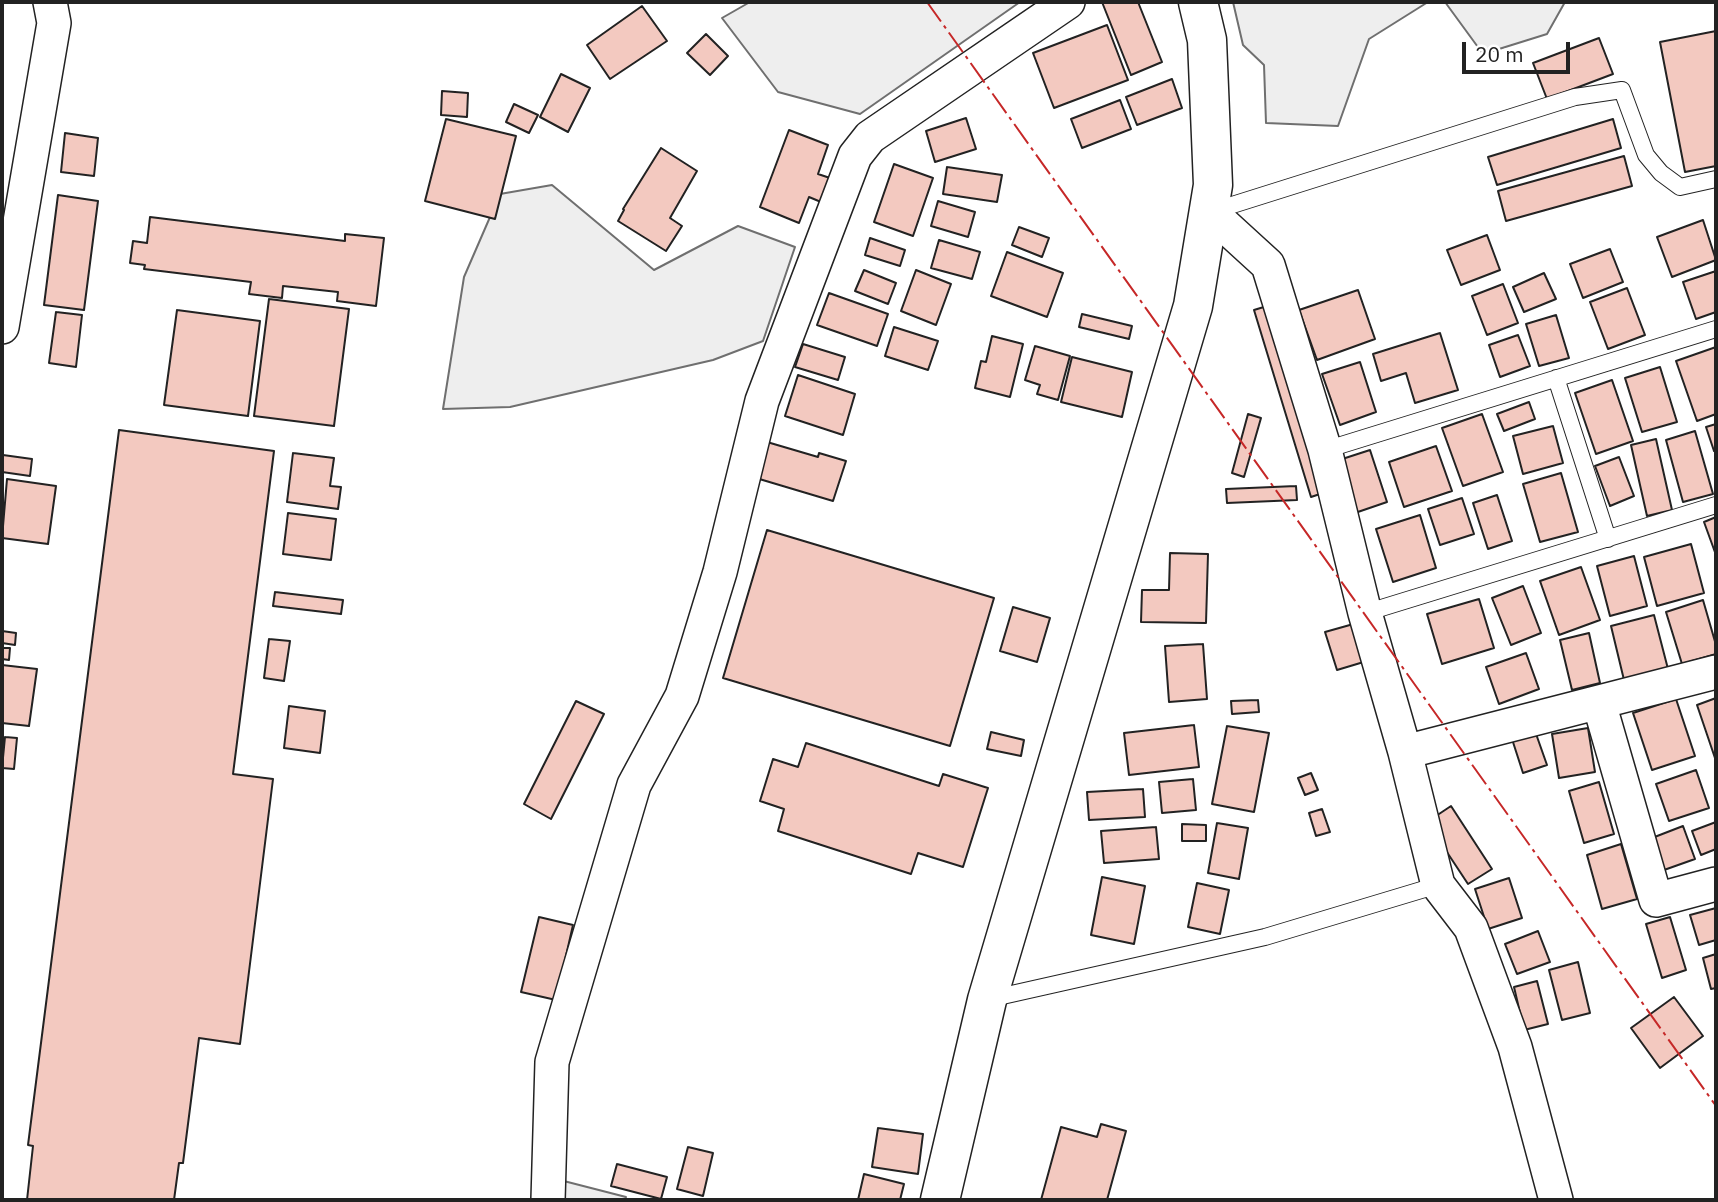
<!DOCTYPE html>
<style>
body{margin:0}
#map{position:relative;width:1718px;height:1202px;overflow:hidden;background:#fff;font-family:"IBM Plex Sans",sans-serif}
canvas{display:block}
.frame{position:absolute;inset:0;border:4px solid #222;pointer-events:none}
.scale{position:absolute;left:1462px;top:42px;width:108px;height:32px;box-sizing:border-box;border:4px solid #222;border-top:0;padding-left:9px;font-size:21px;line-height:24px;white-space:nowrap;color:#222;-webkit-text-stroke:5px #fff;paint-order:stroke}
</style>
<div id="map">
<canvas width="1718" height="1202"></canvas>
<div class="frame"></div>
<div class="scale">20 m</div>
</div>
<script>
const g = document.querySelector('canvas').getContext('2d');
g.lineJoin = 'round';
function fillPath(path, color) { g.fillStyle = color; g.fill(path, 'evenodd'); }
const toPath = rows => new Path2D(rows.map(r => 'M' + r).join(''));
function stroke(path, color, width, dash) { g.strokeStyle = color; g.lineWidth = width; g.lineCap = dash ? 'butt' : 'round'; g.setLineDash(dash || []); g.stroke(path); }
const green = toPath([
 [750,2,1020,2,860,114,778,92,722,18,750,2],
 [1233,2,1428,2,1369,39,1338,126,1266,123,1264,65,1243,45,1233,2],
 [1445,2,1565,2,1547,34,1483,54,1445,2],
 [552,185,654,270,738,226,795,247,763,341,713,360,510,407,443,409,464,277,500,194,552,185],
 [556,1179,626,1197,625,1200,558,1200,556,1179]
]);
const building = toPath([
 [1102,2,1138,2,1162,62,1131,75,1102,2],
 [642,6,667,41,610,79,587,45,642,6],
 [1107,25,1128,80,1054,108,1033,53,1107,25],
 [1716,31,1716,166,1685,172,1660,42,1716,31],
 [706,34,728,56,710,75,687,53,706,34],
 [1599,38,1613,74,1547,99,1533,63,1599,38],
 [561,74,590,88,568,132,540,117,561,74],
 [1172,79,1182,108,1137,125,1126,97,1172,79],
 [442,91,468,93,467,117,441,115,442,91],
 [1120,100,1131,129,1082,148,1071,119,1120,100],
 [514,104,538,115,529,133,506,122,514,104],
 [966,118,976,149,935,162,926,131,966,118],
 [446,119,516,136,495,219,425,201,446,119],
 [1613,119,1621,148,1497,185,1488,157,1613,119],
 [789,130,828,145,818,174,830,178,821,202,809,197,799,223,760,207,789,130],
 [65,133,98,138,94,176,61,172,65,133],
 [661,148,697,171,670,218,682,226,666,251,618,221,624,210,623,209,661,148],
 [1624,156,1632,186,1506,221,1498,191,1624,156],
 [894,164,933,178,913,236,874,222,894,164],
 [947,167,1002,175,997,202,943,194,947,167],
 [58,195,98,201,84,310,44,305,58,195],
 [938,201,975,212,968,237,931,226,938,201],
 [150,217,345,241,345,234,384,238,376,306,337,301,338,292,283,286,282,298,249,294,251,282,144,269,145,265,130,263,133,241,147,243,150,217],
 [1703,220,1716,260,1672,277,1657,237,1703,220],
 [1019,227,1049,238,1042,257,1012,245,1019,227],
 [1487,235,1500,270,1461,285,1447,250,1487,235],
 [870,238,905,250,900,266,865,255,870,238],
 [939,240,980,252,972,279,931,268,939,240],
 [1610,249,1623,282,1583,298,1570,264,1610,249],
 [1007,252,1063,273,1047,317,991,296,1007,252],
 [864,270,896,283,888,304,855,291,864,270],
 [916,270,951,284,936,325,901,311,916,270],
 [1716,271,1716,312,1696,319,1683,282,1716,271],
 [1544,273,1556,299,1524,312,1513,287,1544,273],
 [1503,284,1518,323,1487,335,1472,296,1503,284],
 [1627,288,1645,335,1608,349,1590,302,1627,288],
 [1358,290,1375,339,1317,360,1299,310,1358,290],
 [829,293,888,314,877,346,817,325,829,293],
 [269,299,349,309,334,426,254,416,269,299],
 [1267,306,1323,493,1311,497,1254,310,1267,306],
 [177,310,260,321,248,416,164,405,177,310],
 [56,312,82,315,76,367,49,363,56,312],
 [1082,314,1132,326,1129,339,1079,327,1082,314],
 [1556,315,1569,358,1539,366,1526,324,1556,315],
 [894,327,938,341,928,370,885,356,894,327],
 [1440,333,1458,390,1415,403,1406,373,1381,381,1373,354,1440,333],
 [1518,335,1530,366,1500,377,1489,345,1518,335],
 [992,336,1023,344,1010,397,975,388,981,361,986,362,992,336],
 [803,344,845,357,838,380,795,367,803,344],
 [1035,346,1070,356,1058,400,1037,394,1040,385,1025,380,1035,346],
 [1716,347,1716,414,1697,421,1676,361,1716,347],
 [1072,357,1132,372,1122,417,1061,402,1072,357],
 [1360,362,1376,412,1340,425,1322,374,1360,362],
 [1660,367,1677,422,1642,432,1625,378,1660,367],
 [798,375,855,394,843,435,785,416,798,375],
 [1612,380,1633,441,1596,454,1575,393,1612,380],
 [1529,402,1535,419,1504,431,1497,414,1529,402],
 [1248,414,1261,418,1244,477,1232,473,1248,414],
 [1482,414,1503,472,1463,486,1442,428,1482,414],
 [1716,424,1716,450,1714,451,1706,427,1716,424],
 [1553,426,1563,463,1523,474,1513,436,1553,426],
 [119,430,274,451,233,774,273,779,240,1044,199,1038,183,1163,179,1163,174,1200,27,1200,33,1146,28,1145,119,430],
 [1695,431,1713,494,1683,502,1666,440,1695,431],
 [1656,439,1672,510,1647,516,1631,445,1656,439],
 [767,442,818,457,819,453,846,461,833,501,756,478,767,442],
 [1436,446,1452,491,1404,507,1389,462,1436,446],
 [1370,450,1387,502,1352,514,1336,461,1370,450],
 [293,453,334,458,330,486,341,487,338,509,287,502,293,453],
 [3,455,32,459,30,476,2,472,3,455],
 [1619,457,1634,496,1610,506,1595,466,1619,457],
 [1561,473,1578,532,1540,542,1523,484,1561,473],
 [7,479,56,486,48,544,2,538,7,479],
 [1296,486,1297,500,1227,503,1226,489,1296,486],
 [1497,495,1512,541,1488,549,1473,503,1497,495],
 [1462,498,1474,534,1440,545,1428,509,1462,498],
 [288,513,336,519,331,560,283,554,288,513],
 [1420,515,1436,568,1393,582,1376,529,1420,515],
 [1716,517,1716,555,1704,522,1716,517],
 [767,530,994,598,950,746,723,678,767,530],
 [1691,544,1704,593,1657,606,1644,557,1691,544],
 [1170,553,1208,554,1206,623,1141,622,1142,590,1169,590,1170,553],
 [1634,556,1647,606,1610,616,1597,566,1634,556],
 [1581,567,1600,620,1559,635,1540,581,1581,567],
 [1523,586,1541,633,1511,645,1492,598,1523,586],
 [275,592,343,600,341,614,273,606,275,592],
 [1479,599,1494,648,1442,664,1427,614,1479,599],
 [1703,600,1716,645,1716,654,1682,664,1666,612,1703,600],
 [1013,607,1050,618,1037,662,1000,651,1013,607],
 [1654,615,1668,669,1624,680,1611,626,1654,615],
 [1357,623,1367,661,1337,670,1325,632,1357,623],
 [2,631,16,633,15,645,2,643,2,631],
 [1589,633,1600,683,1572,690,1560,640,1589,633],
 [269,639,290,641,284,681,264,678,269,639],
 [1203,644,1207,699,1169,702,1165,646,1203,644],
 [2,648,10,648,9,660,2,659,2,648],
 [1526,653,1539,689,1499,704,1486,667,1526,653],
 [2,665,37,669,29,726,2,723,2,665],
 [1716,698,1716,761,1697,705,1716,698],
 [1676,699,1695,756,1652,770,1633,713,1676,699],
 [1258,700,1259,712,1232,714,1231,701,1258,700],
 [576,701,604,714,551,819,524,804,576,701],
 [289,706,325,711,320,753,284,748,289,706],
 [1194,725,1199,767,1129,775,1124,733,1194,725],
 [1227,726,1269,733,1254,812,1212,804,1227,726],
 [1588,728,1595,772,1559,778,1552,734,1588,728],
 [1535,731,1547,765,1523,773,1512,739,1535,731],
 [991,732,1024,740,1021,756,987,749,991,732],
 [5,737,17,738,14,769,2,768,5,737],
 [806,743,939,786,943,774,988,788,963,867,918,853,911,874,778,831,784,809,760,801,773,759,798,767,806,743],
 [1696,770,1709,808,1669,821,1656,784,1696,770],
 [1311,773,1318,790,1305,795,1298,778,1311,773],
 [1193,779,1196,810,1162,813,1159,782,1193,779],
 [1599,782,1614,834,1584,843,1569,791,1599,782],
 [1143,789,1145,817,1089,820,1087,792,1143,789],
 [1451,806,1492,869,1468,884,1427,822,1451,806],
 [1322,809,1330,832,1316,836,1309,813,1322,809],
 [1716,822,1716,849,1701,855,1692,831,1716,822],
 [1217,823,1248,828,1239,879,1208,873,1217,823],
 [1182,824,1206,825,1206,841,1182,841,1182,824],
 [1683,826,1695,859,1664,870,1652,838,1683,826],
 [1156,827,1159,859,1104,863,1101,831,1156,827],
 [1621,844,1637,899,1602,909,1587,855,1621,844],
 [1102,877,1145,886,1134,944,1091,935,1102,877],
 [1509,878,1522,918,1488,929,1475,889,1509,878],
 [1197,883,1229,890,1220,934,1188,927,1197,883],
 [1716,908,1716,940,1699,945,1690,915,1716,908],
 [539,917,573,925,556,1000,521,992,539,917],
 [1670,917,1686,970,1662,978,1646,924,1670,917],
 [1538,931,1550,962,1517,974,1505,944,1538,931],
 [1716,954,1716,988,1711,989,1703,958,1716,954],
 [1578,962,1590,1013,1562,1020,1549,970,1578,962],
 [1537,981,1548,1024,1524,1030,1514,987,1537,981],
 [1674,997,1703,1036,1660,1068,1631,1028,1674,997],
 [1101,1124,1126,1131,1107,1200,1041,1200,1061,1127,1097,1137,1101,1124],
 [878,1128,923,1134,918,1174,872,1167,878,1128],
 [688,1147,713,1153,703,1196,677,1189,688,1147],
 [617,1164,667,1177,661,1199,611,1186,617,1164],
 [864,1174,904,1184,900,1200,858,1200,864,1174]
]);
const service = toPath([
 [1210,212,1575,97,1622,90,1646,155,1661,173,1680,187,1716,179],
 [1556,378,1608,539],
 [1325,450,1716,329],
 [1365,613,1716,505],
 [989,999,1265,937,1438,885]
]);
const minor = toPath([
 [1210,212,1268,265,1325,450,1365,613,1405,752,1438,885,1471,928,1515,1047,1556,1200],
 [2,327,54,23,50,2],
 [1599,703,1656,900,1716,884],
 [1405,752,1716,672],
 [548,1200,552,1062,634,785,682,696,720,572,762,401,855,156,870,137,1068,2]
]);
const tertiary = toPath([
 [940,1200,987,1000,1193,306,1213,185,1207,40,1198,2]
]);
const power = toPath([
 [927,2,1716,1106]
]);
fillPath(green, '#eee');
stroke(green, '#6f6f6f', 2);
fillPath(building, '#f3c9c0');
stroke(building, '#222', 2);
stroke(service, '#222', 18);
stroke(minor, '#222', 36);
stroke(tertiary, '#222', 41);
stroke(service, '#fff', 16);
stroke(minor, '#fff', 33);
stroke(tertiary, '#fff', 38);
stroke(power, '#c62828', 2, [24, 5, 3.5, 5]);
</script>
